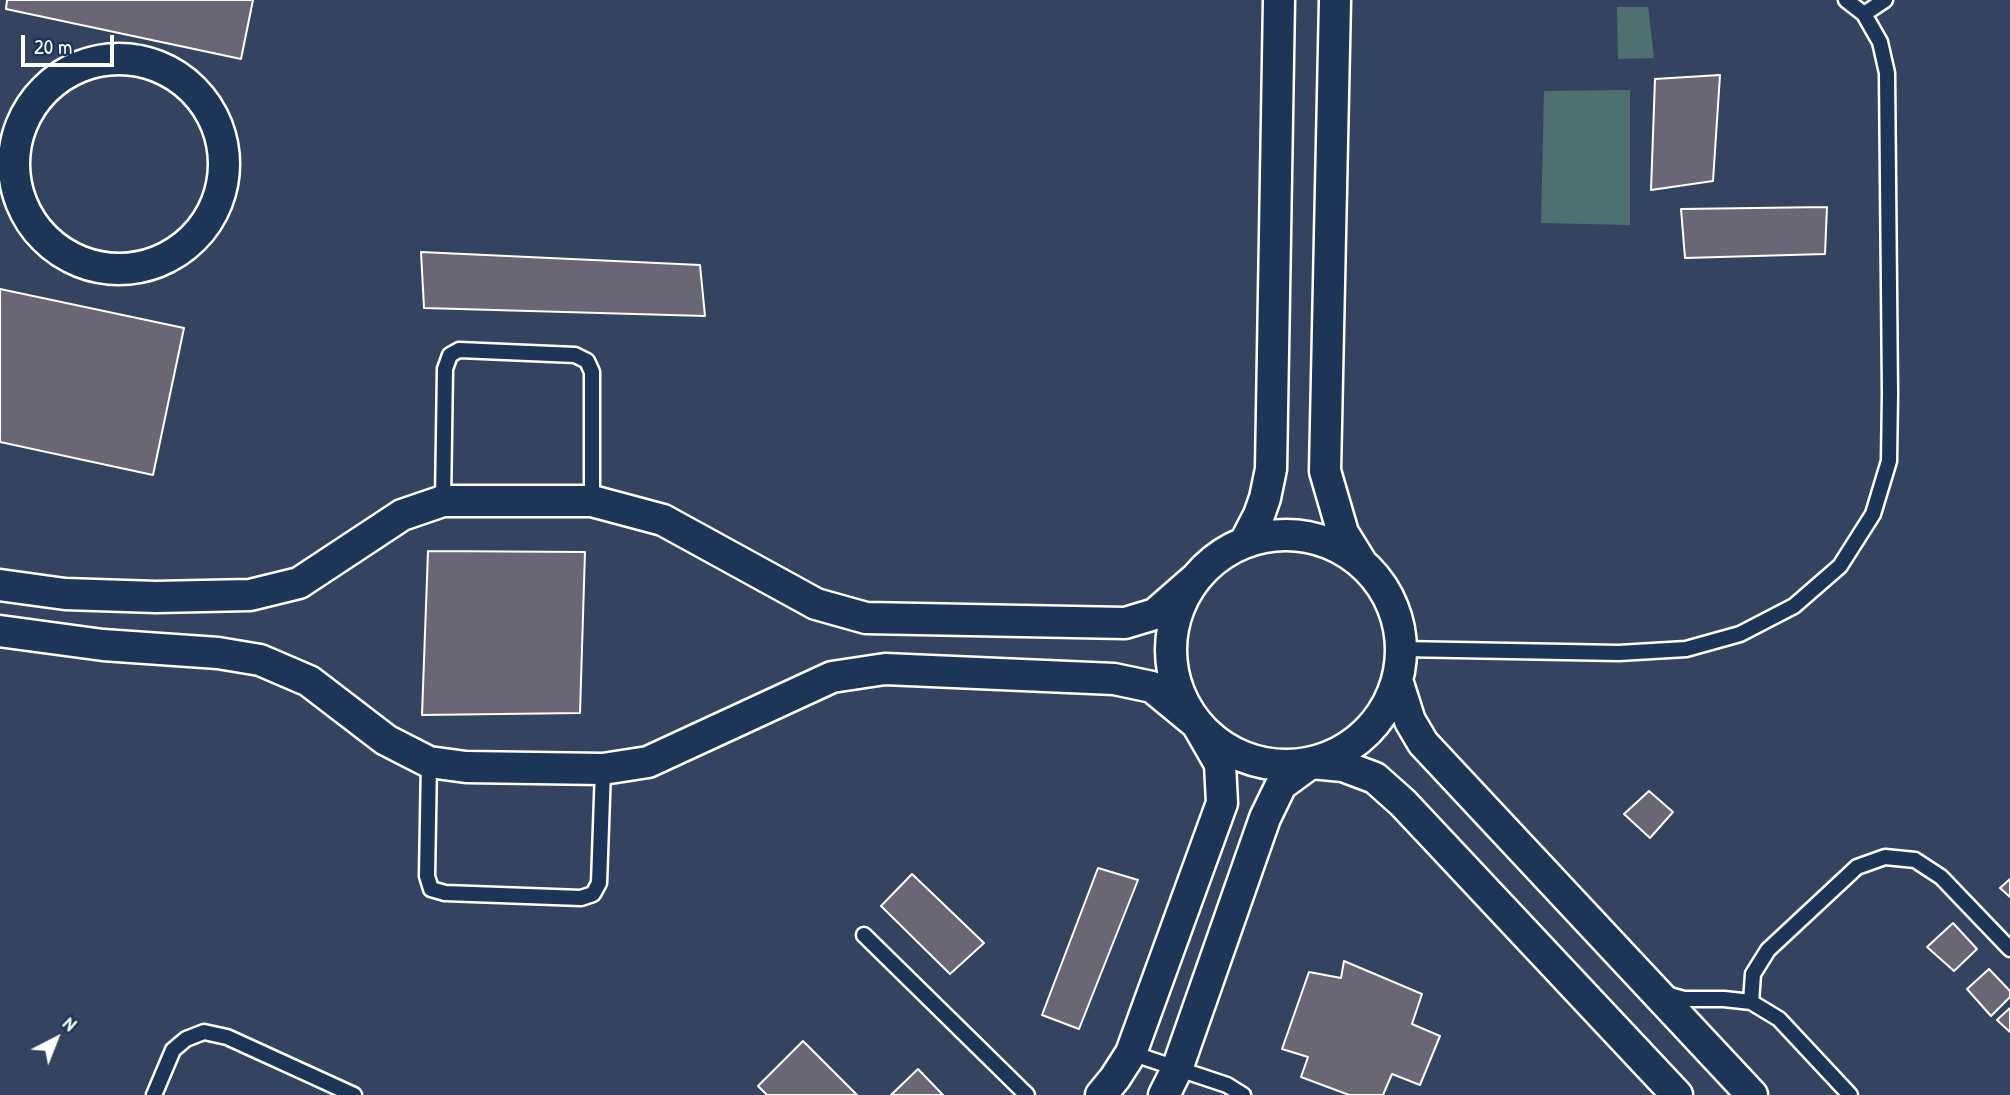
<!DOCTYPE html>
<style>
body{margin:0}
#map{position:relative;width:2010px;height:1095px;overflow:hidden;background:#1d3557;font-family:"Patrick Hand",sans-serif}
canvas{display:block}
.north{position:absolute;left:21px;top:1004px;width:70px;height:70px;-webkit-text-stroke:5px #1d3557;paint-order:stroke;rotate:42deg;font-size:19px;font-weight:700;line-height:28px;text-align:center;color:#fff}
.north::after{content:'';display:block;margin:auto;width:24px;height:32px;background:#fff;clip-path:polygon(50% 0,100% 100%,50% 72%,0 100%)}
.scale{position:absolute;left:21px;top:35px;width:93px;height:32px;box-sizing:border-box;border:4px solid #fff;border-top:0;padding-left:9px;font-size:21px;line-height:24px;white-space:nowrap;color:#fff;-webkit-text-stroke:5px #1d3557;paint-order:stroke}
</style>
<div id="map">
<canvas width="2010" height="1095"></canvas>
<div class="north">N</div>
<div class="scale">20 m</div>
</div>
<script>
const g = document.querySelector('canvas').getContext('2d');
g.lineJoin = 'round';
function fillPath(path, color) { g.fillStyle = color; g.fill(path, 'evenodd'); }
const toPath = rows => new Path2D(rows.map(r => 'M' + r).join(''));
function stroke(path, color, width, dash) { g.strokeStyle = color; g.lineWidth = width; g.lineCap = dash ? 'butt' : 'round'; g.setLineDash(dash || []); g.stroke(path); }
const built = toPath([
 [0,0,2010,0,2010,1095,0,1095]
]);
const green = toPath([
 [1617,7,1648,7,1654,58,1618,59],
 [1630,90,1630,225,1541,223,1544,91]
]);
const building = toPath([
 [7,0,253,0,241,59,6,9,7,0],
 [1720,75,1713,181,1651,190,1655,79,1720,75],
 [1827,207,1825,254,1685,258,1681,209,1827,207],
 [421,252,700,265,705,316,424,308,421,252],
 [0,289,184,328,153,475,0,442,0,289],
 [428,551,585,552,580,713,422,715,428,551],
 [1649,791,1673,812,1650,838,1624,814,1649,791],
 [1098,868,1138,880,1079,1029,1042,1015,1098,868],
 [912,874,984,943,950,974,881,906,912,874],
 [2010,879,2010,897,2000,888,2010,879],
 [1953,923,1977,949,1954,971,1927,947,1953,923],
 [1344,961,1422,994,1412,1024,1440,1036,1420,1085,1392,1074,1383,1095,1349,1095,1301,1077,1308,1057,1282,1049,1309,972,1341,978,1344,961],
 [1989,969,2010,991,2010,997,1991,1016,1967,989,1989,969],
 [2010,1008,2010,1032,1997,1020,2010,1008],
 [803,1041,857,1095,767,1095,758,1086,803,1041],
 [918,1069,943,1095,891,1095,918,1069]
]);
const lane = toPath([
 [1864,14,1885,0],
 [443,501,445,369,450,355,459,350,575,355,587,361,592,372,592,501],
 [1401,649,1619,653,1686,649,1740,634,1794,606,1840,566,1873,514,1889,461,1890,394,1887,73,1880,42,1864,14,1846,0],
 [429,762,427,876,431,889,445,893,581,898,593,894,599,883,603,769],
 [864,935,1027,1095],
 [1666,994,1684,999,1724,999,1751,1002,1779,1019,1850,1095],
 [1751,1002,1753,974,1768,950,1857,867,1885,857,1915,860,1941,877,2010,949],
 [1131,1053,1227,1085,1243,1095],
 [154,1095,173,1050,186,1039,204,1032,227,1037,354,1095]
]);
const street = toPath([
 [1335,0,1325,471,1343,533,1361,562],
 '14 164a105 105 0 1 1 210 0a105 105 0 1 1-210 0Z',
 '1171 650a115 115 0 1 1 230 0a115 115 0 1 1-230 0Z',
 [1245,542,1259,515,1265,498,1271,469,1279,0],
 [0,585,65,594,156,597,250,595,299,583,402,515,443,501,592,501,663,520,816,604,866,618,1125,623,1155,614,1195,579],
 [0,631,103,645,218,653,260,660,309,681,386,740,429,762,466,767,603,769,648,762,832,677,885,669,1114,679,1152,687,1197,724,1220,764,1222,803,1131,1053,1115,1078,1101,1095],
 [1397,680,1410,721,1423,743,1752,1095],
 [1164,1095,1177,1069,1265,818,1281,785,1311,763,1343,766,1375,778,1403,803,1677,1095]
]);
fillPath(built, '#344460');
fillPath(green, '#4f7070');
fillPath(building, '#6b6676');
stroke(building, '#fff', 2);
stroke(lane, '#fff', 19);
stroke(street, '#fff', 35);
stroke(lane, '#1d3557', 14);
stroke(street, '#1d3557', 30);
</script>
